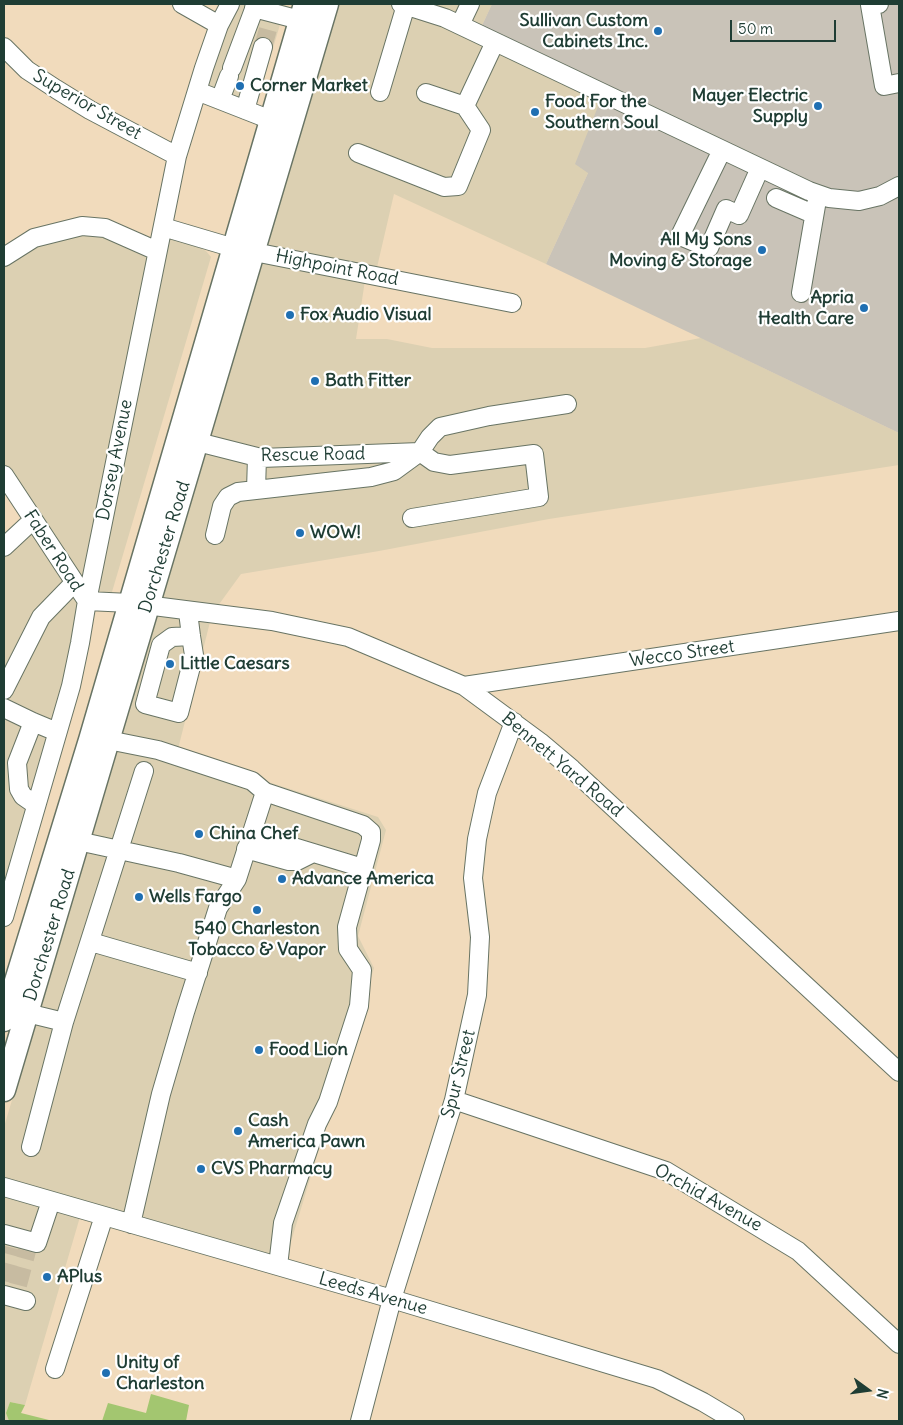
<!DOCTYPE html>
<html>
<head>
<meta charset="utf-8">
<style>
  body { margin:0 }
  #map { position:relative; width:903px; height:1425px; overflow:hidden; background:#f1dbbc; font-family:Delius,sans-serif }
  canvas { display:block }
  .frame { position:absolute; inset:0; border:5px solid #1f3d34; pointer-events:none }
  .north { position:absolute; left:843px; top:1365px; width:50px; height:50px; -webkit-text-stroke:4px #fff; paint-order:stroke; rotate:104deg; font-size:14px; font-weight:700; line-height:20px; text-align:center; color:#1f3d34 }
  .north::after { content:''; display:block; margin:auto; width:18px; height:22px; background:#1f3d34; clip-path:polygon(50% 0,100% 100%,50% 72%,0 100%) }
  .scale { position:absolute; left:730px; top:20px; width:106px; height:22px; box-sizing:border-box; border:2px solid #1f3d34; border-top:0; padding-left:6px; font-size:15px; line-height:18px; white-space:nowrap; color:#1f3d34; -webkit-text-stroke:4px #fff; paint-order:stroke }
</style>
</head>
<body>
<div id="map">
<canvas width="903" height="1425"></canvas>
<div class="frame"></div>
<div class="north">N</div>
<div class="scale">50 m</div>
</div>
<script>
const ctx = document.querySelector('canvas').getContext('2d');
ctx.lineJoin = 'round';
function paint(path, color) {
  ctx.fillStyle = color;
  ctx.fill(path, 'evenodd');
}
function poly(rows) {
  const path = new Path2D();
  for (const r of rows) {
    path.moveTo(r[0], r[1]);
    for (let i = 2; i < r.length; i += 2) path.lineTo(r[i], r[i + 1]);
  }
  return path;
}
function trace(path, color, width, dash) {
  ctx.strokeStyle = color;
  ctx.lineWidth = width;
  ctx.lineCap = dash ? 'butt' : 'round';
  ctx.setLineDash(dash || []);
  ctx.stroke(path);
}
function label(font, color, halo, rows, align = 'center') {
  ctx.font = font + ' Delius,sans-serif';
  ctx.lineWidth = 4.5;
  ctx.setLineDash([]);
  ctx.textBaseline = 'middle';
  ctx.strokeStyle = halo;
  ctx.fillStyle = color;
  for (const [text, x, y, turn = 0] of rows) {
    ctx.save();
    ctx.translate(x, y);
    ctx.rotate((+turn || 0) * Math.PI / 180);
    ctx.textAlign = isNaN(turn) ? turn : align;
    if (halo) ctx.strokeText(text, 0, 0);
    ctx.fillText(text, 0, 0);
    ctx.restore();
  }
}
paint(poly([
  [230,4,286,4,254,113,197,91],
  [336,4,492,4,478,34,603,94,588,173,546,264,394,194,375,276,366,274,356,339,387,339,432,348,645,348,701,338,899,433,899,465,549,519,379,551,241,574,212,614,177,753,378,817,386,830,358,936,374,968,283,1268,82,1210,25,1405,10,1402,6,1413,9,1421,4,1421,4,1127],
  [71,227,156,250,160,236,196,246,206,251,211,257,109,602,87,601,4,917,4,547,33,520,4,475,4,257]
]), '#dcd0b2');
paint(poly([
  [492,4,899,4,899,433,546,264,588,173,575,164,603,94,478,34]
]), '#c9c3b8');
paint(poly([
  [151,1394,189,1405,186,1421,102,1421,108,1403,146,1413],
  [10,1402,25,1405,21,1413,53,1421,9,1421,6,1413]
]), '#a3c670');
trace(poly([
  [263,47,270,22],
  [4,1281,13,1248],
  [18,1285,27,1251]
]), '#c7bba1', 18, [18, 9]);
const minor = poly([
  [182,4,219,25],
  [401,4,445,18,809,191,829,198,859,201,880,196,899,186],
  [879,4,870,5,884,86,899,83],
  [254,8,300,20],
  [460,25,470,4],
  [4,47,27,70,56,89,90,110,177,156],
  [232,68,256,4],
  [197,91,271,120],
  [380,92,406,5],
  [426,93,465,106,495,42],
  [220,100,229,76],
  [245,110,263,47],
  [722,150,680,236,709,248,726,209,739,215,760,168],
  [358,153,444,187,458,186,481,130,465,106],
  [776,198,813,214],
  [163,227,234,248,512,303],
  [4,257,34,238,82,226,105,228,157,251],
  [801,293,818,194],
  [186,439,261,458,420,452],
  [4,475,87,601],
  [256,490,257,457],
  [412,518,539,497,534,454,450,465,434,462,420,452],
  [215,535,222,506,228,497,238,492,371,477,394,471,420,452,430,437,440,427,489,416,567,404],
  [4,547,33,520],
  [87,601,130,603,272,621,348,637,464,686,540,742,572,769,899,1072],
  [188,612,191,636,194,655,179,713,145,704,161,645,172,637,191,636],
  [464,686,899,621],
  [4,690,41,617,74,583],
  [4,708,33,722],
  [108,740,158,750,252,781,265,792,237,879,218,908,185,1012,161,1094,131,1224],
  [265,792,363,825,371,832,371,840,347,927,348,949,362,970,359,1006,328,1102,317,1124,283,1223,278,1266],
  [36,805,23,796,19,789,17,763,33,722,57,732],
  [251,834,363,868],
  [78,841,179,863,237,879],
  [246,849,289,861,297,861,313,853],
  [4,917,71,686,80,643,87,601,177,156,204,68,219,25,230,4],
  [91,942,198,973],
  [27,1013,64,1022,144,771],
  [454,1100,666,1171,798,1251,899,1344],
  [31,1147,64,1022],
  [4,1187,392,1299,657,1379,703,1402,735,1421],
  [4,1234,37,1243,51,1201],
  [4,1295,26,1301],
  [55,1369,104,1216],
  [360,1421,392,1299,454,1100,477,995,480,937,473,878,477,839,487,793,514,722]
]);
const major = poly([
  [4,1020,90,740,305,4],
  [4,1090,327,4]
]);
trace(minor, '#687464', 20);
trace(major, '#687464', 25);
trace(minor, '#fff', 18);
trace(major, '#fff', 22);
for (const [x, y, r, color] of [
  [658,31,5,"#1f6fb2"],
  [240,86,5,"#1f6fb2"],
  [818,106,5,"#1f6fb2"],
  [535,112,5,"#1f6fb2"],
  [762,250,5,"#1f6fb2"],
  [864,308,5,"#1f6fb2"],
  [290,315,5,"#1f6fb2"],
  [315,381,5,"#1f6fb2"],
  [300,533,5,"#1f6fb2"],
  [170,664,5,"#1f6fb2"],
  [199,834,5,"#1f6fb2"],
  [282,879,5,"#1f6fb2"],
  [139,897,5,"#1f6fb2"],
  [257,910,5,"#1f6fb2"],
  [259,1050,5,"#1f6fb2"],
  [238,1131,5,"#1f6fb2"],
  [201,1169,5,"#1f6fb2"],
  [47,1277,5,"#1f6fb2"],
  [106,1373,5,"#1f6fb2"]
]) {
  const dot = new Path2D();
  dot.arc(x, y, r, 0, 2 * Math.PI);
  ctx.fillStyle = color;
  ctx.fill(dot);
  trace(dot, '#fff', 2);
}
label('bold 18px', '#1f3d34', '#fff', [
  ["Sullivan Custom",648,21,"right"],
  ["Cabinets Inc.",648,42,"right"],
  ["Corner Market",250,86],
  ["Mayer Electric",808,96,"right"],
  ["Supply",808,117,"right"],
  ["Food For the",545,102],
  ["Southern Soul",545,123],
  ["All My Sons",752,240,"right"],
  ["Moving & Storage",752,261,"right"],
  ["Apria",854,298,"right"],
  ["Health Care",854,319,"right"],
  ["Fox Audio Visual",300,315],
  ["Bath Fitter",325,381],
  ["WOW!",310,533],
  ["Little Caesars",180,664],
  ["China Chef",209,834],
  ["Advance America",292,879],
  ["Wells Fargo",149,897],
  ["540 Charleston",257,929,"center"],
  ["Tobacco & Vapor",257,950,"center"],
  ["Food Lion",269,1050],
  ["Cash",248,1121],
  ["America Pawn",248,1142],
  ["CVS Pharmacy",211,1169],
  ["APlus",57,1277],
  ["Unity of",116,1363],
  ["Charleston",116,1384]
], 'left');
label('18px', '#1f3d34', '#fff', [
  ["Superior Street",87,105,30],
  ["Highpoint Road",337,268,11],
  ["Rescue Road",313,455,-1],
  ["Dorsey Avenue",115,460,-79],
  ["Dorchester Road",165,547,-73],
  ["Faber Road",53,551,57],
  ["Wecco Street",682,654,-8],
  ["Bennett Yard Road",562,765,40],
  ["Dorchester Road",50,935,-73],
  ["Spur Street",459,1074,-76],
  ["Orchid Avenue",708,1198,29],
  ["Leeds Avenue",373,1294,16]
]);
</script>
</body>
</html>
